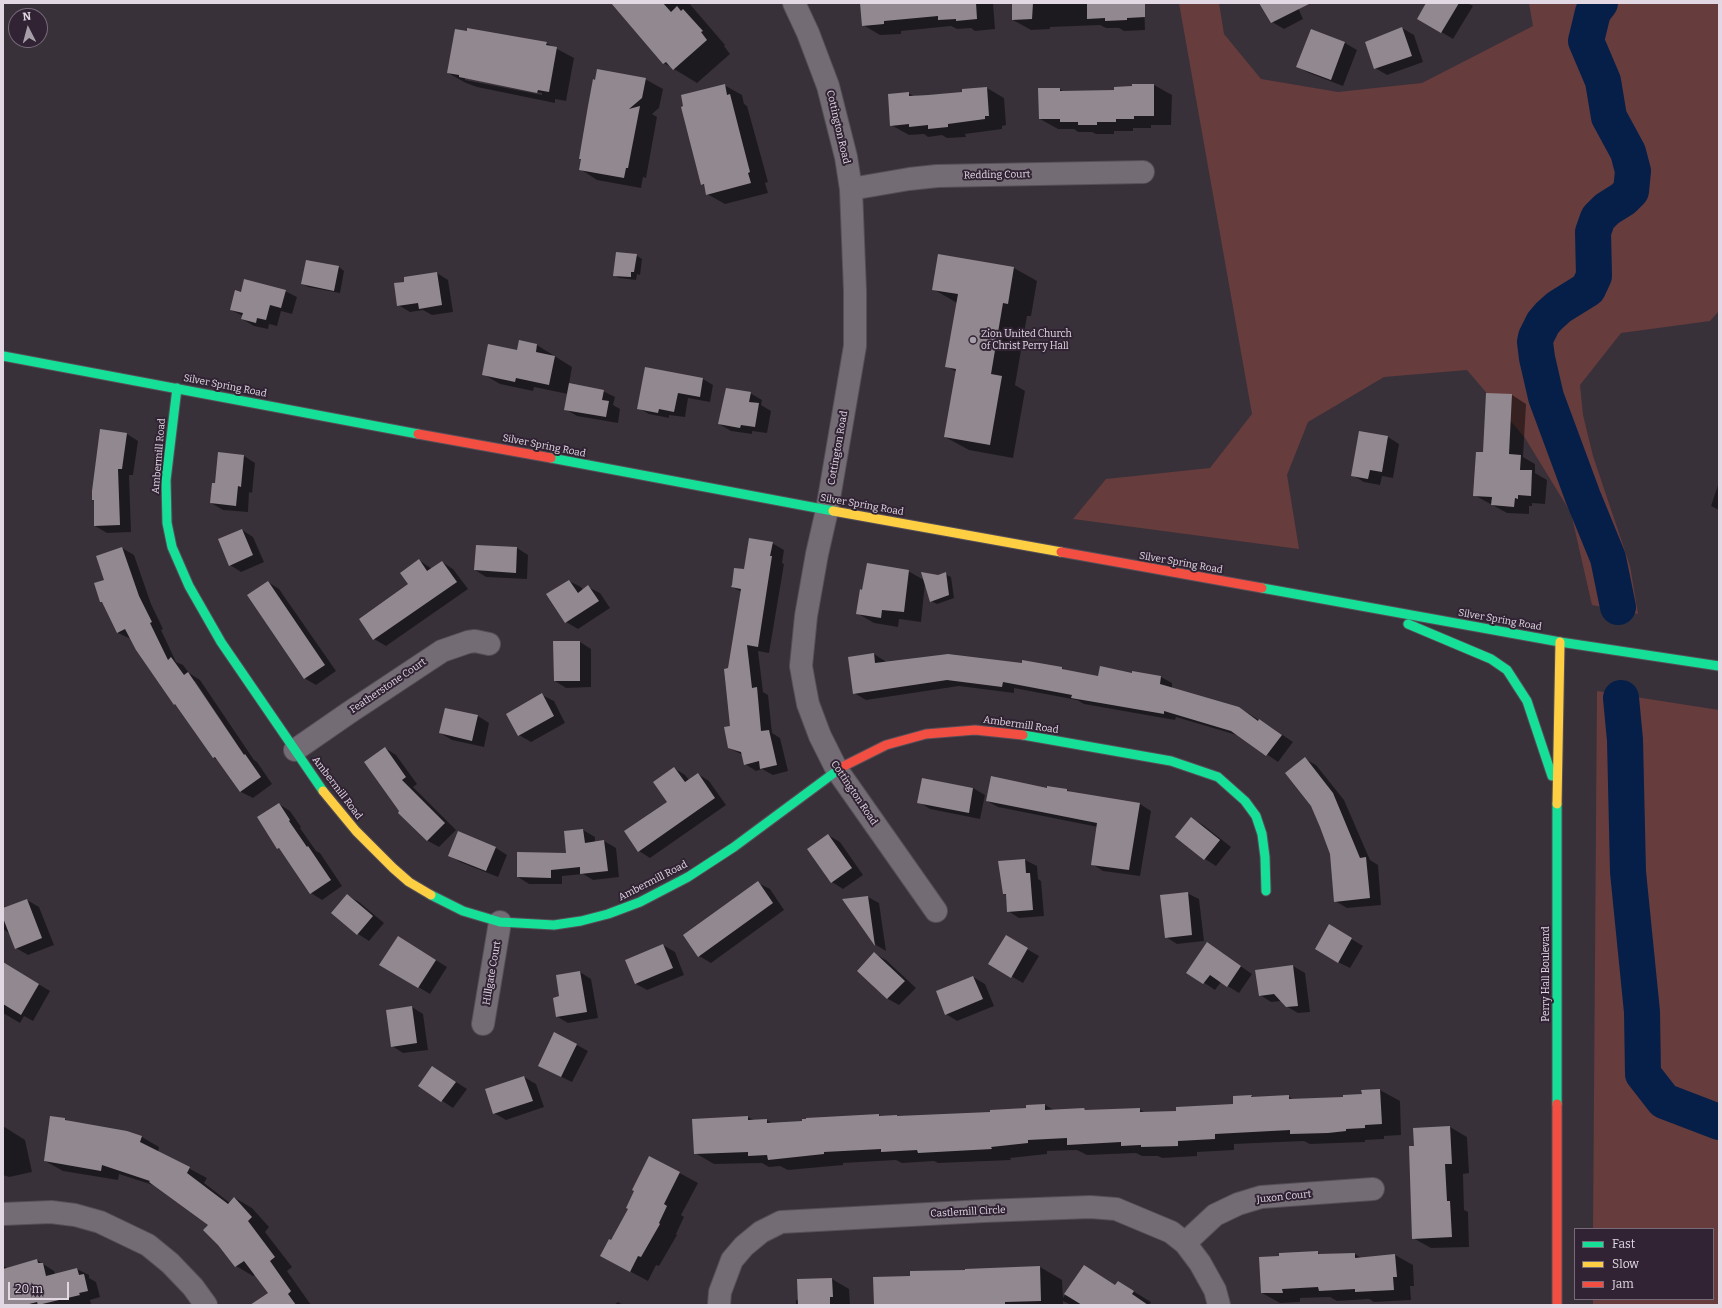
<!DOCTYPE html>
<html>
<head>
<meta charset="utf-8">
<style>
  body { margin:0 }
  #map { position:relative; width:1722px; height:1308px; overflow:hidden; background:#38313a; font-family:Bitter,serif }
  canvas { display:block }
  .frame { position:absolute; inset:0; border:4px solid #e1d8e3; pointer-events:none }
  .legend { position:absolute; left:1574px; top:1228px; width:140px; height:72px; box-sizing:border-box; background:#312334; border:1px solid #776b7a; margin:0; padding:5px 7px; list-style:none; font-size:12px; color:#e1d8e3 }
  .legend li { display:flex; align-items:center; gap:8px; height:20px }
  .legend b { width:20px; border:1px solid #776b7a }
  .north { position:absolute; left:8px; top:8px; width:40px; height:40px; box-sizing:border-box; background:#312334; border:1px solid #776b7a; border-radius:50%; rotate:354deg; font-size:11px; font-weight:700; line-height:16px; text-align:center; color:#e1d8e3 }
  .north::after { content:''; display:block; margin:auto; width:14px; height:18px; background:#a69ea8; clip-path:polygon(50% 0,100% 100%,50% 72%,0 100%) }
  .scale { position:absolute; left:8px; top:1282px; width:61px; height:18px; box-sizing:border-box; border:2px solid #e1d8e3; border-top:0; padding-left:5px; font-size:12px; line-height:14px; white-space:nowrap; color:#e1d8e3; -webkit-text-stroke:3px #312334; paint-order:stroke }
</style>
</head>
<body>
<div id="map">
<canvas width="1722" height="1308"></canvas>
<div class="frame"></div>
<ul class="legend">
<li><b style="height:5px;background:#16e098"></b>Fast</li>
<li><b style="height:5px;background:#ffcf43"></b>Slow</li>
<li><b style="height:5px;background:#f24e42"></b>Jam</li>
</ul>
<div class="north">N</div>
<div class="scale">20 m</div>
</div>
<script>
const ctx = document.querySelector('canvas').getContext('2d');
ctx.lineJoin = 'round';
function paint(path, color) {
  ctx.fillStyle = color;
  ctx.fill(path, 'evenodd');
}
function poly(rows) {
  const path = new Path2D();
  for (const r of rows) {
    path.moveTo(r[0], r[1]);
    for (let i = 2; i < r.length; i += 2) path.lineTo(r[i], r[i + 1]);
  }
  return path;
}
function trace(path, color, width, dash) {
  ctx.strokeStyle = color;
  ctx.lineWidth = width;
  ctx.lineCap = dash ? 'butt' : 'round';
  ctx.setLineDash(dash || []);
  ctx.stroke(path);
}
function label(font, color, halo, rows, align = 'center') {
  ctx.font = font + ' Bitter,serif';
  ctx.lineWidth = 4;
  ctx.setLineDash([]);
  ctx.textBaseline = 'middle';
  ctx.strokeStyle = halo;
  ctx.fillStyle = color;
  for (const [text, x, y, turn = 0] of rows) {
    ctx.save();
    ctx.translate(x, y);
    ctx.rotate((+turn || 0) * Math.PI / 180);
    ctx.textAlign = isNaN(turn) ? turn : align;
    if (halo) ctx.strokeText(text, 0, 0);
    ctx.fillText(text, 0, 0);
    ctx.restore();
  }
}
paint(poly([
  [1179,3,1219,3,1224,34,1261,79,1338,92,1422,83,1533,26,1529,3,1719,3,1719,311,1710,321,1621,333,1580,385,1583,415,1593,456,1630,566,1638,614,1592,605,1571,513,1525,438,1467,370,1384,377,1308,422,1287,475,1299,549,1073,519,1106,479,1210,468,1252,414],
  [1597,691,1719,710,1719,1305,1593,1305,1593,1299,1713,1299,1713,1229,1593,1229]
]), '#673c3d');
paint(poly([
  [612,3,689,3,725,45,724,46,730,54,697,83,664,63],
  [861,3,993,3,995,29,975,31,971,28,957,29,951,26,901,31,901,34,880,35,863,25],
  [1013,3,1144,3,1145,30,1124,31,1119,28,1106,28,1100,25,1050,27,1050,29,1031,30,1013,20],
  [1260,3,1296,3,1303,19,1284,29,1272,22],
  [1428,3,1467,3,1473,6,1453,39,1418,18],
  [1402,28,1414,35,1423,62,1387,75,1375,68],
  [1312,30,1345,43,1357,50,1343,86,1309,73,1298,67],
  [546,43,574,58,566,101,555,99,555,103,477,87,466,83,448,73],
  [465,78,542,93,542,95,465,80],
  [645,79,663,89,659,108,652,114,657,117,646,178,643,177,641,188,597,180,580,169,582,160,580,159],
  [724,85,742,95,744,104,747,106,768,182,765,183,768,193,725,204,707,194,705,186,702,184,685,107],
  [1133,85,1154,85,1172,95,1171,125,1151,125,1151,128,1133,128,1133,131,1114,131,1114,134,1096,134,1092,132,1078,132,1074,129,1058,129,1040,119,1060,89,1064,92,1115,91,1133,87],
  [987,88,1004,98,1006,125,1002,126,1002,129,965,134,966,137,947,138,942,135,928,137,924,134,909,135,891,125,908,93,914,96,963,93],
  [636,255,642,259,640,275,637,274,636,280,619,278,614,275],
  [939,255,1014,268,1037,281,1031,316,1027,316,1015,385,1025,391,1013,458,969,450,945,437,957,372,946,366,957,303,933,289],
  [339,267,344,271,340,293,308,287,302,284],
  [437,273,448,280,453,312,432,315,423,310,410,312,398,305],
  [285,291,297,297,292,314,281,311,277,326,269,324,268,329,254,326,242,319,243,316,231,310,242,293],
  [537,345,572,367,569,384,603,391,615,397,613,405,620,409,618,423,577,416,565,409,568,394,534,387,533,391,500,384,483,374,518,351],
  [703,379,713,385,710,402,688,398,685,417,669,415,669,418,649,414,638,408],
  [750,393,762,400,761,405,771,411,767,433,752,431,752,434,731,431,719,424],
  [1512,395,1526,404,1523,457,1535,464,1535,473,1547,480,1545,504,1532,503,1532,506,1529,506,1529,514,1507,513,1474,495,1484,453],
  [127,434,138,441,133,475,129,475,131,532,107,533,95,526,95,501,93,500],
  [1388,437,1399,444,1393,478,1382,476,1380,485,1364,482,1352,475],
  [244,456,255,463,252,493,249,492,248,512,223,510,211,503,216,484],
  [1719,482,1719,510,1711,506],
  [242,530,253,537,264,562,241,572,230,565],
  [772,543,784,550,782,563,784,564,769,653,758,651,763,692,768,695,772,733,780,738,788,771,773,775,762,769,756,771,745,764,743,755,729,748,731,727,729,669,742,592,732,587,745,571],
  [122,548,134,555,151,604,163,629,161,630,176,662,183,665,189,673,200,680,254,760,257,762,272,784,253,798,241,792,220,761,214,758,179,707,174,704,131,639,118,633,104,603,101,602,105,581],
  [193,681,195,681,247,759,246,760],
  [517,548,528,555,527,579,486,577,475,570],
  [419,560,432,569,442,562,453,569,468,589,386,646,374,639,410,585],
  [908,571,924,580,945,574,951,577,954,598,937,604,931,601,925,583,921,622,899,619,898,627,874,623,857,613,863,591],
  [569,581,581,587,583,590,588,587,600,593,610,608,578,629,566,622],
  [268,582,279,589,336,671,316,685,304,678],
  [580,642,591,649,591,687,566,688,555,681],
  [874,654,885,661,886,663,1062,668,1068,672,1099,677,1132,674,1161,677,1172,683,1172,688,1239,708,1271,727,1293,742,1278,762,1240,736,1176,717,1175,720,1084,704,1077,700,1014,688,1014,693,959,686,866,700,854,693],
  [542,695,554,701,565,723,531,742,519,735],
  [478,716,489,723,484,747,452,740,440,733],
  [385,748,396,755,417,784,413,787,456,830,439,847,428,841,399,813,400,812],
  [1305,759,1316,765,1344,800,1370,860,1378,865,1381,905,1347,908,1335,901,1331,853],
  [674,768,685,775,689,780,698,774,709,781,726,805,650,858,639,851,668,802],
  [923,779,973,788,985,795,980,819,930,809,919,802],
  [1048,789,1067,790,1072,793,1140,804,1151,811,1140,876,1103,871,1092,864,1098,827,998,807,987,801],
  [279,804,290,811,301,827,300,828,316,851,320,853,342,886,322,900,311,893,282,850,278,848],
  [1191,818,1203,825,1231,847,1216,866,1205,859,1176,836],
  [583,830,595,837,595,843,604,841,616,848,619,877,593,880,583,874,562,876,562,884,529,884,518,877,567,854],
  [458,833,496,848,507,855,498,877,460,862,449,855],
  [828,835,840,842,863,875,843,889,832,882],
  [1025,860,1037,866,1038,879,1041,881,1044,916,1019,918,1008,911,1007,895,1004,894,999,862],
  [758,883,770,889,784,910,711,963,699,956],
  [1187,893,1199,899,1204,941,1177,944,1166,937],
  [347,895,359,902,384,923,369,941,358,934],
  [868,897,879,903,886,951,876,945,844,900],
  [27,900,39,907,54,945,28,955,16,948,9,933,3,929,3,909],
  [1330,926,1363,946,1350,968,1338,962],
  [1006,937,1039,956,1023,983,990,964],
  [410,944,447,967,430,994,380,964],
  [1208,944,1252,974,1239,993,1221,982,1215,990,1188,972],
  [663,945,675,952,684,975,647,990,636,984],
  [875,954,886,960,916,988,899,1005,888,999,858,971],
  [7,965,50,991,33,1021,24,1016,20,1023,3,1013,3,971],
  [1293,966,1305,973,1310,1012,1298,1013,1286,1006,1281,1001,1271,1002,1260,995],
  [580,972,591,979,598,1018,568,1023,556,1016,560,997],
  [973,977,985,984,994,1006,957,1021,946,1014],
  [412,1007,423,1014,428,1050,403,1053,392,1046],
  [577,1045,588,1051,572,1082,551,1072],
  [433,1067,467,1089,453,1108,420,1086],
  [524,1077,536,1084,544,1107,506,1120,494,1113,486,1090],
  [1362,1090,1380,1090,1400,1101,1401,1135,1384,1136,1384,1139,1365,1140,1365,1142,1310,1144,1304,1141,1234,1144,1234,1150,1197,1152,1197,1156,1162,1158,1158,1156,1142,1156,1136,1153,1087,1155,1077,1150,1047,1151,1047,1154,1010,1158,1011,1160,938,1163,934,1161,902,1163,896,1160,843,1163,843,1165,788,1170,780,1166,769,1167,762,1163,714,1164,695,1153,693,1120,748,1117,754,1120,767,1120,773,1124,879,1115,882,1117,899,1117,991,1113,1045,1105,1054,1110,1084,1109,1087,1111,1139,1109,1146,1113,1177,1112,1234,1105,1251,1096,1255,1098,1288,1096,1294,1100,1344,1098,1363,1095],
  [65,1119,70,1122,127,1132,142,1137,159,1147,158,1152,207,1178,204,1183,230,1203,235,1198,252,1208,269,1227,265,1232,292,1267,287,1271,311,1305,260,1305,269,1293,255,1275,253,1276,236,1266,209,1225,156,1186,119,1174,118,1180,63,1171,45,1161],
  [3,1126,25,1140,32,1172,9,1177,3,1175],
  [1450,1127,1467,1137,1469,1173,1463,1174,1464,1210,1468,1212,1469,1247,1431,1248,1413,1238,1415,1147],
  [650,1157,698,1183,681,1215,684,1217,676,1234,677,1235,659,1266,656,1265,648,1281,601,1256,612,1242,629,1208],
  [1317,1252,1321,1255,1355,1254,1361,1258,1395,1255,1413,1265,1414,1286,1410,1286,1411,1300,1374,1302,1369,1299,1337,1301,1330,1297,1300,1298,1300,1302,1280,1303,1262,1293,1281,1257],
  [37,1260,54,1271,55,1274,77,1269,89,1275,89,1278,96,1282,100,1297,90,1300,91,1304,87,1305,3,1305,3,1266,7,1268],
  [1084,1266,1116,1286,1118,1282,1151,1302,1149,1305,1071,1305,1063,1301,1063,1305,875,1305,911,1277,1040,1267,1062,1280,1063,1298],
  [832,1279,849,1289,850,1305,796,1305,796,1300,799,1300],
  [618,1302,623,1305,614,1305]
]), '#0007');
trace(poly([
  [1600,3,1593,12,1586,41,1603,81,1609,117,1628,152,1633,171,1631,191,1623,199,1607,209,1598,218,1593,232,1594,276,1588,289,1559,307,1549,316,1543,323,1536,337,1535,342,1537,358,1546,397,1583,497,1608,558,1618,607],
  [1621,698,1625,740,1628,872,1642,1012,1643,1074,1664,1101,1719,1122]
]), '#051f49', 36);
paint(poly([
  [611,3,663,3,671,12,677,6,681,11,683,9,703,31,701,32,707,40,673,70,666,62,663,64],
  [860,3,976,3,977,19,956,21,956,19,938,20,938,16,884,21,884,24,862,26],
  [1012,3,1033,3,1032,19,1012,20],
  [1087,3,1145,3,1145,17,1127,18,1127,20,1105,21,1105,18,1087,19],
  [1259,3,1311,3,1271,23],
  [1426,3,1459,3,1441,33,1417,19],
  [1402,27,1412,56,1374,69,1365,42],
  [467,28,547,42,546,45,557,47,549,92,538,90,537,93,459,77,459,75,447,73,455,29,467,31],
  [1311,29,1345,42,1331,80,1296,67],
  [597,69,646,78,642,98,629,109,640,106,628,168,626,168,624,178,579,170,581,159,579,159,588,106,593,79,595,80],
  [725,84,727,95,730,94,743,145,750,172,748,173,751,183,706,195,704,184,701,185,681,107,683,106,681,95],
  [1132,84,1154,84,1154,116,1134,116,1134,119,1116,119,1116,122,1097,122,1097,125,1078,125,1078,122,1060,122,1060,119,1039,119,1038,88,1060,88,1060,91,1114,90,1114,87,1132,86],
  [987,87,989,116,985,116,985,119,948,124,948,127,928,129,928,125,909,127,909,124,890,126,888,94,909,92,909,96,928,95,962,92,962,89],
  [616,252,637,254,634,272,631,272,631,277,613,276],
  [938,254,1014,267,1008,304,1003,303,991,374,1002,376,990,445,944,437,956,369,945,367,958,294,932,290],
  [306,260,339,266,334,291,301,284],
  [437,272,442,305,419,309,418,303,397,306,394,283,404,282,404,277],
  [244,279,286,290,281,308,270,305,266,320,257,318,256,323,241,319,243,313,230,310,235,290,241,292],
  [519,340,537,344,536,352,555,356,549,385,516,378,515,382,482,375,488,344,517,350],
  [645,367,703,378,700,397,678,393,674,412,659,409,658,413,637,409],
  [569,383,604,390,602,400,609,401,606,417,564,410],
  [726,388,751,392,749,402,759,403,755,427,741,425,740,428,718,424],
  [1486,393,1512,394,1509,454,1521,455,1520,470,1532,470,1531,496,1518,495,1518,499,1515,498,1514,507,1491,505,1492,497,1473,496,1476,452,1483,452],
  [100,429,127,433,122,469,118,469,120,525,94,526,94,500,92,500,92,491],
  [1359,431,1388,436,1382,472,1370,470,1368,479,1351,476],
  [218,452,244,455,241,487,238,486,236,506,210,503,212,483,215,483],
  [242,529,253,555,229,566,218,539],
  [749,538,773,542,770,556,772,556,758,647,747,645,752,688,757,687,761,731,769,730,777,765,760,769,759,761,744,765,741,752,728,748,724,727,730,726,724,669,728,668,741,589,731,587,732,585,734,568,744,569],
  [476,545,517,547,516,573,474,570],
  [122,547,139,596,152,622,150,623,168,660,171,657,184,675,188,672,244,755,245,754,261,777,240,792,215,757,213,758,175,704,174,705,136,650,125,629,117,633,102,602,100,602,94,583,104,580,96,556],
  [419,559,427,571,442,561,457,582,373,640,359,619,408,584,400,573],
  [867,563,909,570,904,612,882,610,881,618,856,614,860,589,862,590],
  [921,572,938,575,946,572,949,595,930,602],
  [569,580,578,593,588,585,599,601,565,623,546,594],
  [268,581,325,665,304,679,247,595],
  [553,641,580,641,580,681,554,681],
  [874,653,875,663,948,654,1022,663,1022,660,1062,667,1062,669,1098,676,1100,666,1132,673,1132,671,1161,676,1160,684,1239,707,1258,721,1259,719,1282,735,1266,756,1231,731,1164,711,1164,714,1112,705,1071,698,1072,695,1003,682,1002,687,947,680,853,694,848,657],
  [542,693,554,716,518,736,506,714],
  [445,708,478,715,472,741,439,733],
  [385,747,406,777,402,780,445,823,427,841,398,813,399,811,364,762],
  [1305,757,1333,793,1360,858,1366,857,1370,898,1334,902,1330,854,1320,827,1311,806,1285,773],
  [674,767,685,782,698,773,715,798,638,852,624,831,667,802,653,782],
  [991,776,1047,788,1047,786,1067,789,1067,791,1140,803,1129,870,1091,865,1097,823,986,801],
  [922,778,973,788,969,813,917,803],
  [279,803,290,820,289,821,307,847,308,846,331,880,310,894,279,848,277,849,257,817],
  [1191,817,1220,840,1204,860,1175,837],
  [583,829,585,843,604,840,608,871,580,874,580,867,551,870,551,878,517,877,517,852,566,853,564,831],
  [458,831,496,847,486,871,448,856],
  [828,834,852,868,831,883,807,849],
  [1025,859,1026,873,1030,873,1033,910,1007,912,1006,894,1003,894,998,861],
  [758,881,773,903,698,957,683,935],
  [1188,892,1192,935,1165,938,1160,895],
  [347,894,373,916,357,935,331,913],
  [868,896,875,946,842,899],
  [27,899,42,938,15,949,3,918,3,908],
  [1329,924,1352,938,1338,963,1315,949],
  [1006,935,1028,948,1011,978,988,964],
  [398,936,436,960,418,988,379,965],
  [1207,942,1241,966,1227,987,1210,975,1203,984,1186,973],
  [663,944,673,968,635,984,625,960],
  [874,952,905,981,887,999,857,971],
  [3,962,39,984,21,1015,3,1004],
  [1293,965,1298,1006,1286,1007,1274,994,1259,996,1255,970],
  [580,971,587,1012,556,1017,553,998,559,996,556,975],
  [973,976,983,999,945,1015,936,991],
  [412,1006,417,1043,391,1047,386,1010],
  [554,1032,577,1044,561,1077,538,1066],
  [432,1066,456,1082,441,1102,418,1086],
  [524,1076,533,1101,493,1114,485,1089],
  [1380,1089,1382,1124,1365,1125,1365,1128,1346,1129,1346,1131,1328,1133,1290,1134,1290,1130,1215,1134,1215,1139,1178,1141,1178,1146,1141,1147,1141,1145,1121,1146,1121,1142,1067,1145,1067,1138,1028,1140,1028,1143,991,1147,992,1149,918,1153,917,1150,881,1152,881,1149,824,1152,824,1154,768,1160,767,1155,748,1156,748,1152,694,1154,692,1119,748,1116,748,1120,767,1119,767,1123,802,1121,802,1119,806,1119,806,1118,879,1114,879,1116,897,1115,897,1116,990,1112,990,1110,1026,1108,1026,1105,1045,1104,1045,1110,1084,1108,1085,1110,1140,1108,1140,1112,1176,1111,1176,1107,1233,1104,1233,1096,1252,1095,1251,1097,1289,1095,1289,1099,1343,1097,1343,1095,1362,1094,1361,1090],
  [50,1116,65,1118,65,1120,127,1131,142,1136,140,1142,190,1167,187,1173,228,1204,234,1197,252,1217,248,1221,275,1257,270,1261,291,1291,288,1294,296,1305,250,1305,268,1293,244,1261,235,1267,218,1245,203,1230,208,1225,149,1182,150,1181,102,1165,101,1171,44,1161],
  [1450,1126,1452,1164,1445,1164,1447,1201,1450,1201,1452,1237,1412,1239,1409,1146,1414,1146,1413,1128],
  [649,1156,680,1172,664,1204,667,1206,659,1223,660,1224,641,1257,638,1256,630,1272,600,1256,609,1239,611,1240,628,1209,626,1208,634,1191,632,1190],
  [1318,1251,1318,1254,1355,1253,1355,1258,1395,1254,1397,1277,1393,1277,1394,1290,1355,1292,1355,1289,1319,1291,1318,1287,1282,1289,1283,1293,1261,1293,1259,1257,1279,1256,1279,1253],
  [37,1259,38,1263,43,1263,46,1276,77,1268,79,1275,84,1274,88,1291,79,1293,80,1295,38,1305,37,1302,25,1305,3,1305,3,1269],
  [1084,1265,1115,1285,1118,1281,1134,1291,1132,1294,1148,1305,1082,1305,1064,1294],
  [1040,1266,1041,1301,1005,1302,1005,1305,874,1305,873,1277,910,1276,910,1271,965,1270,965,1269],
  [832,1278,833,1297,830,1297,830,1305,798,1305,797,1279]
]), '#928990');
const street = poly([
  [794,3,808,33,828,86,846,157,851,189,855,291,855,346,827,510,817,554,806,616,801,666,804,683,808,704,820,736,837,770,936,911],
  [851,189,909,179,937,176,1143,172],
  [295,750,350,712,442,651,468,642,475,641,489,644],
  [483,1024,500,922],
  [3,1214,51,1212,75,1215,100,1222,148,1245,170,1263,193,1287,206,1305],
  [1185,1243,1215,1215,1238,1204,1261,1197,1373,1189],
  [719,1305,720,1292,732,1260,744,1246,761,1232,781,1222,984,1211,1090,1207,1116,1209,1171,1232,1185,1243,1200,1263,1215,1290,1219,1305]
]);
const fast = poly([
  [3,356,418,434],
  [177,388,166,480,167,523,172,547,189,586,221,642,323,791],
  [551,458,833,511],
  [1262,588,1560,642,1719,666],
  [1408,624,1491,659,1507,670,1527,701,1552,776],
  [1023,735,1171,761,1218,777,1245,801,1256,816,1262,834,1265,857,1266,891],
  [1557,804,1557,1104],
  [431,895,463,911,500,922,554,925,581,921,608,914,640,902,688,877,734,847,842,767]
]);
const slow = poly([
  [833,511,1061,552],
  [323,791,356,831,393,868,409,882,431,895],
  [1557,804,1560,642]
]);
const jam = poly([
  [418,434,551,458],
  [1061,552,1262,588],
  [842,767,886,745,926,734,975,730,1023,735],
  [1557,1104,1557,1305]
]);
trace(street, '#564f58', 24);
trace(fast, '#564f58', 11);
trace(slow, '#564f58', 11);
trace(jam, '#564f58', 11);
trace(street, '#736c75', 22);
trace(fast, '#16e098', 9);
trace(slow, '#ffcf43', 9);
trace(jam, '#f24e42', 9);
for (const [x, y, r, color] of [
  [973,340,4,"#a69ea8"]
]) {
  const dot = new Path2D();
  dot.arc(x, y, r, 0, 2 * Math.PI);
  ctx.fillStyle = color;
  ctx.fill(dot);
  trace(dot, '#312334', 1.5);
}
label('10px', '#e1d8e3', '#312334', [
  ["Cottington Road",838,127,77],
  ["Redding Court",997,175,-1],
  ["Silver Spring Road",225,386,11],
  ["Silver Spring Road",544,446,11],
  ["Cottington Road",838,448,-80],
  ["Ambermill Road",159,456,-85],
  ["Silver Spring Road",862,505,10],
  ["Silver Spring Road",1181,563,10],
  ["Silver Spring Road",1500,620,10],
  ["Featherstone Court",388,686,-34],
  ["Ambermill Road",1021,725,8],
  ["Ambermill Road",337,788,53],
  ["Cottington Road",854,793,56],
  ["Ambermill Road",653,881,-27],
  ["Hillgate Court",492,973,-80],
  ["Perry Hall Boulevard",1546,974,-90],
  ["Juxon Court",1284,1197,-6],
  ["Castlemill Circle",968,1212,-3]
]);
label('10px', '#e1d8e3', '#312334', [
  ["Zion United Church",981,334],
  ["of Christ Perry Hall",981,346]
], 'left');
</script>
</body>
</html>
